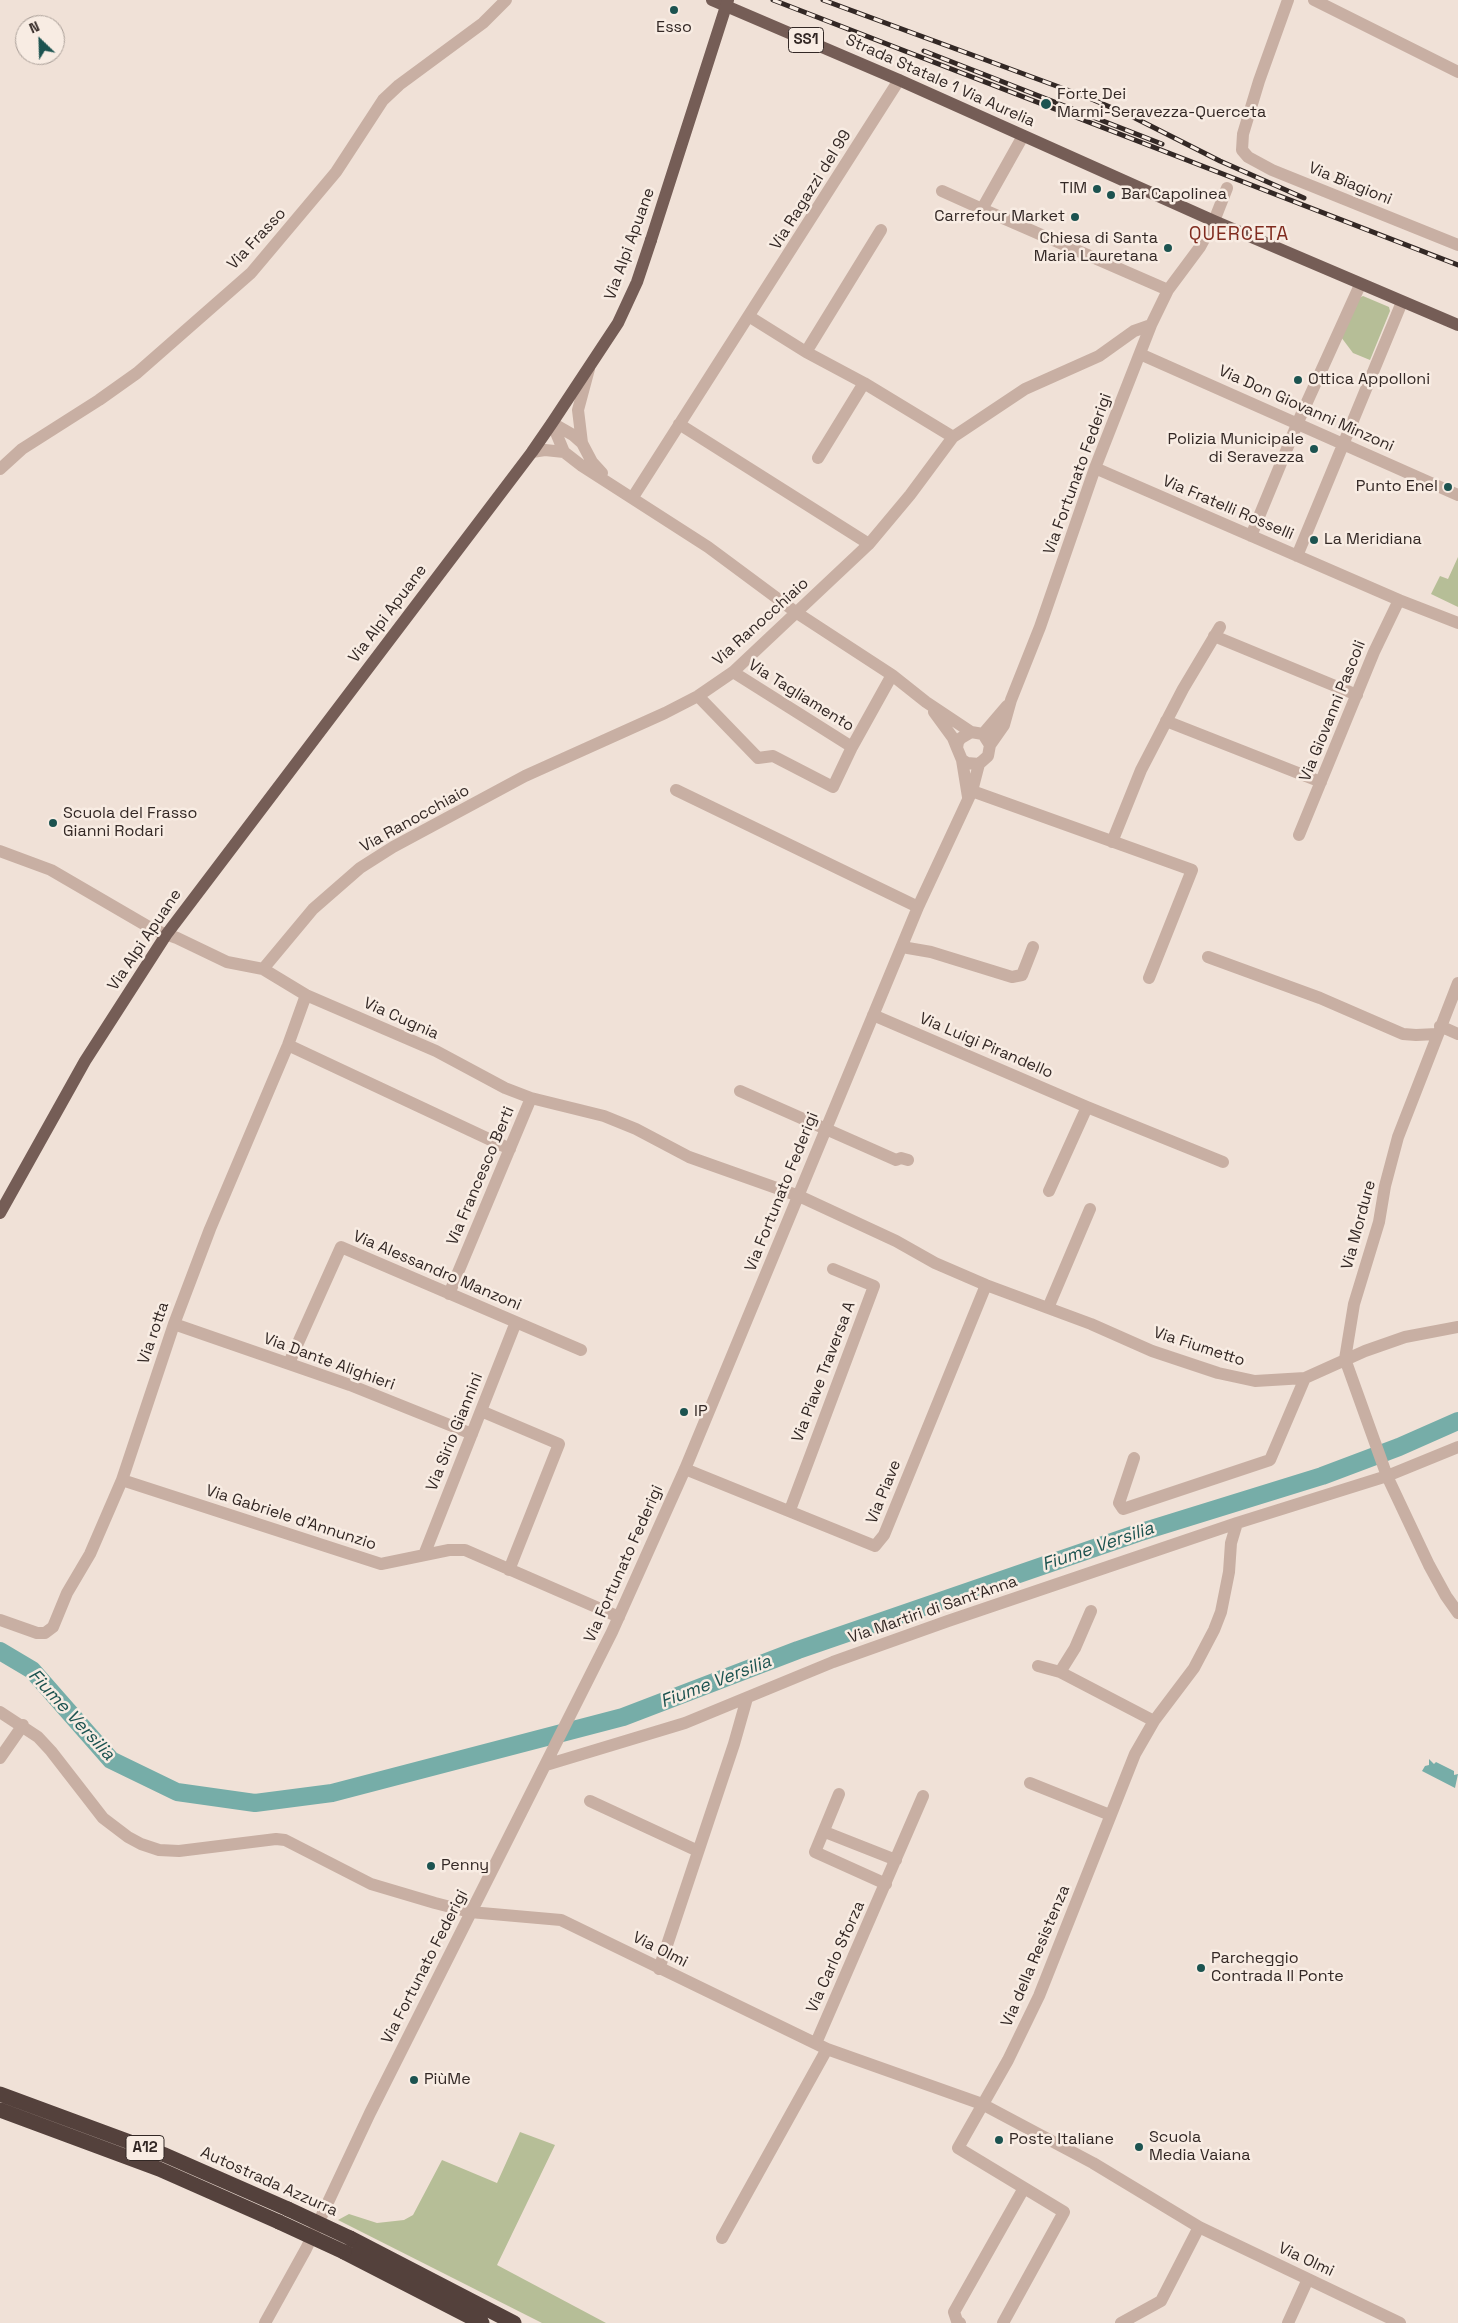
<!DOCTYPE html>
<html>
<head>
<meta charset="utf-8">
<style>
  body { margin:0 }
  #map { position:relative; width:1458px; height:2323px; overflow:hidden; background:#f0e1d7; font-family:"Space Grotesk",sans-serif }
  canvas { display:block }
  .north { position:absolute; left:15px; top:15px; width:50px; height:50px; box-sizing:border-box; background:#f8ece3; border:1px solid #a99e97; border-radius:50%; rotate:336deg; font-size:14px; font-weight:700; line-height:20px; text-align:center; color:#332825 }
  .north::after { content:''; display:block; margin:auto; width:18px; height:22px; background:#1c5350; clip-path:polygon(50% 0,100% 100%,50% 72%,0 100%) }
</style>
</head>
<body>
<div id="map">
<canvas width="1458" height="2323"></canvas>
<div class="north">N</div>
</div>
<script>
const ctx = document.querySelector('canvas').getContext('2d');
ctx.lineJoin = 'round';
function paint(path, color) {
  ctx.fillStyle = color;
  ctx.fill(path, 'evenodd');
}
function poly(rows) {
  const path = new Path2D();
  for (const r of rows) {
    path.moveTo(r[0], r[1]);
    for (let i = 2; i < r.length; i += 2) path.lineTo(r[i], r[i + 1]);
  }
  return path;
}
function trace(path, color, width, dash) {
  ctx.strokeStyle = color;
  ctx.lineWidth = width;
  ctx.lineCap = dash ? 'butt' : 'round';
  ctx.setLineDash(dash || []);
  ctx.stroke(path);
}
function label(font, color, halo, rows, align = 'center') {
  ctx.font = font + ' "Space Grotesk",sans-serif';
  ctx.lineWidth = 5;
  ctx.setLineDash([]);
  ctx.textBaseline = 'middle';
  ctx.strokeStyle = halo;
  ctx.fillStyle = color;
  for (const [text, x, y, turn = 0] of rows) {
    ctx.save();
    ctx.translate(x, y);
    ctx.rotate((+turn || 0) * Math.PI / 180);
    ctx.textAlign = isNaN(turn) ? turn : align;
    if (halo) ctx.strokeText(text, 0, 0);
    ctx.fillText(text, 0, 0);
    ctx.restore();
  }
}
paint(poly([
  [1363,296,1389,307,1390,311,1370,360,1353,353,1341,337,1359,298],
  [1458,557,1458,607,1431,594,1440,576,1448,579],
  [520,2132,555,2145,497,2265,606,2323,542,2323,338,2220,349,2214,377,2223,404,2220,413,2215,442,2160,497,2183]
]), '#b6be97');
paint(poly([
  [1429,1759,1434,1764,1436,1762,1454,1771,1454,1775,1458,1774,1455,1788,1422,1771,1425,1766,1429,1765]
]), '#76ada8');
trace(poly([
  [0,1651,32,1670,111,1760,177,1792,255,1803,332,1793,623,1717,798,1650,1138,1533,1322,1476,1399,1447,1458,1421]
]), '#76ada8', 18);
trace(poly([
  [1288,0,1259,81,1243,134,1242,150,1248,157,1272,170,1458,245],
  [1314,0,1458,72],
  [1023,136,982,209,1168,290],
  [942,191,982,209],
  [750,317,806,352,864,383,953,437],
  [806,352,881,230],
  [1140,354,1458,495],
  [589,369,578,410,582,443,592,462,602,473],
  [552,423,564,452,582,466,708,547,797,613,892,675,926,702,971,732],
  [552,423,573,435,582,443],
  [679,424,869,544],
  [532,452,545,450,564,452],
  [818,458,864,383],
  [1095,468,1399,600,1458,623],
  [0,469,22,449,99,400,137,373,251,273,336,172,383,100,399,85,483,23,506,0],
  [633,497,899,80],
  [1251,536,1298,422,1360,285],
  [1297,556,1402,302],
  [1214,636,1357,695],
  [733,672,852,747],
  [698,696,758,758,773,756,833,787,852,747,892,675],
  [934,712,953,738,957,748],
  [1166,721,1321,782],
  [983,734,1007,706],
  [990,745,1004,725,1011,700,1040,627,1095,468,1151,325,1168,290,1200,247,1214,221,1227,188],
  [962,760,967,763,979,764,988,756,990,745,983,734,971,732,961,738,958,742,957,748,962,760,968,797],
  [676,790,918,907],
  [972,791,1192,870,1149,978],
  [1299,835,1374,652,1399,600],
  [1112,842,1141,770,1183,689,1220,627],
  [0,851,51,870,154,930,177,938,227,962,263,969,306,995,436,1051,505,1088,531,1098,604,1116,636,1129,689,1157,799,1196,896,1241,935,1263,986,1285,1091,1324,1152,1351,1218,1373,1255,1381,1305,1378,1365,1351,1405,1337,1458,1327],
  [902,947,931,952,1012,977,1022,975,1033,947],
  [1208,957,1320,998,1403,1034,1416,1035,1437,1034],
  [263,969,313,909,360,868,393,847,525,776,665,713,698,696,733,672,869,544,910,495,953,437,1025,389,1099,356,1134,331,1151,325],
  [1458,983,1398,1137,1385,1186,1379,1222,1354,1304,1345,1359,1387,1476,1429,1565,1446,1596,1458,1613],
  [873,1015,1087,1107,1223,1162],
  [1440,1026,1458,1034],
  [288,1045,510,1149],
  [740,1091,896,1160,901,1158,908,1160],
  [1049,1191,1087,1107],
  [449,1294,531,1098],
  [1048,1308,1090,1209],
  [174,1324,350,1385,472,1434],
  [289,1363,341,1247,581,1350],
  [481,1411,559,1444,509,1570],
  [1134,1458,1119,1503,1123,1509,1270,1460,1305,1378],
  [685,1469,875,1546,884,1535,986,1285],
  [122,1480,381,1564,449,1550,465,1550,619,1617],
  [790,1510,874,1286,833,1269],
  [424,1555,516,1322],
  [0,1620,37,1633,45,1633,53,1627,67,1593,90,1554,122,1480,174,1324,210,1229,288,1045,306,995],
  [1038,1666,1060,1672,1154,1721],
  [1060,1672,1075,1648,1091,1611],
  [0,1712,38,1737,51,1751,103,1818,128,1837,141,1844,159,1850,179,1851,276,1839,285,1840,371,1884,435,1903,470,1912,561,1920,827,2049,982,2104,1093,2163,1199,2227,1400,2323],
  [0,1758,23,1725],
  [546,1765,685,1723,833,1662,948,1621,1237,1523,1387,1476,1458,1447],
  [1030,1783,1110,1815],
  [839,1794,815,1852,886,1884],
  [590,1801,698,1851],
  [825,1832,896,1860],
  [659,1969,734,1744,747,1698],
  [816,2043,923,1796],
  [722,2238,827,2049],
  [265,2323,306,2249,370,2113,612,1632,685,1469,918,907,972,791,979,764],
  [960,2323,957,2321,954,2312,1024,2188],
  [1003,2323,1064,2212,958,2148,1008,2060,1039,1996,1135,1754,1154,1721,1194,1668,1214,1630,1221,1612,1229,1572,1231,1543,1237,1523],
  [1121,2323,1161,2301,1199,2227],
  [1288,2323,1308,2279]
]), '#c8afa3', 12);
trace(poly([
  [712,0,899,80,1214,221,1458,325],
  [0,1213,85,1061,166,935,532,452,552,423,618,323,637,282,651,240]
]), '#755d56', 12);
trace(poly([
  [0,2094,165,2155,288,2209],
  [0,2110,159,2169,279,2222],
  [350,2238,514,2323],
  [344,2252,482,2323]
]), '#54413c', 15);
const rail = poly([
  [773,0,1458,265],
  [823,0,1089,98,1131,116,1220,161,1304,198],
  [924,51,1162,144]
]);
trace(rail, '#332825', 5);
trace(rail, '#f8ece3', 3, [9]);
trace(poly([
  [651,240,728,0]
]), '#755d56', 12);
trace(poly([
  [288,2209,350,2238],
  [279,2222,344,2252]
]), '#54413c', 15);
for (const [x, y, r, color] of [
  [674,10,5,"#1c5350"],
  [1046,104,6,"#1c5350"],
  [1097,189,5,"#1c5350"],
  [1111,195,5,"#1c5350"],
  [1075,217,5,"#1c5350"],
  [1168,248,5,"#1c5350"],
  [1298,380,5,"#1c5350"],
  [1314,449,5,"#1c5350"],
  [1448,487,5,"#1c5350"],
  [1314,540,5,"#1c5350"],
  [53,823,5,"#1c5350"],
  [684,1412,5,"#1c5350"],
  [431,1866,5,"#1c5350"],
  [1201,1968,5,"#1c5350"],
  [414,2080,5,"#1c5350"],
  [999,2140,5,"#1c5350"],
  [1139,2147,5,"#1c5350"]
]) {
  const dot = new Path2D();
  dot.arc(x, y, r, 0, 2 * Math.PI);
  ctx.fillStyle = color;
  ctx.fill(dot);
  trace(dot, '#f8ece3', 2);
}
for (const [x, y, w] of [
  [806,40,35],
  [145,2148,38]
]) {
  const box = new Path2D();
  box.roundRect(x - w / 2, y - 12.5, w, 25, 4);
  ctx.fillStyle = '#f8ece3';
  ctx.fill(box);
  trace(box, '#332825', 1);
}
label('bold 15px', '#332825', null, [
  ["SS1",806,40],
  ["A12",145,2148]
]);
label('16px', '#332825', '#f8ece3', [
  ["Esso",674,28,"center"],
  ["Forte Dei",1057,95],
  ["Marmi-Seravezza-Querceta",1057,113],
  ["TIM",1087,189,"right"],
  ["Bar Capolinea",1121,195],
  ["Carrefour Market",1065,217,"right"],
  ["Chiesa di Santa",1158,239,"right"],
  ["Maria Lauretana",1158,257,"right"],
  ["Ottica Appolloni",1308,380],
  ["Polizia Municipale",1304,440,"right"],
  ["di Seravezza",1304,458,"right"],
  ["Punto Enel",1438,487,"right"],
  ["La Meridiana",1324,540],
  ["Scuola del Frasso",63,814],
  ["Gianni Rodari",63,832],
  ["IP",694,1412],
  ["Penny",441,1866],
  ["Parcheggio",1211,1959],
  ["Contrada Il Ponte",1211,1977],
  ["PiùMe",424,2080],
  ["Scuola",1149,2138],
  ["Media Vaiana",1149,2156],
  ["Poste Italiane",1009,2140]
], 'left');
label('16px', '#332825', '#f8ece3', [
  ["Strada Statale 1 Via Aurelia",940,81,24],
  ["Via Biagioni",1350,184,22],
  ["Via Ragazzi del 99",811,190,-58],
  ["Via Frasso",257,239,-47],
  ["Via Alpi Apuane",630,244,-70],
  ["Via Don Giovanni Minzoni",1306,409,24],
  ["Via Fortunato Federigi",1078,474,-70],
  ["Via Fratelli Rosselli",1228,508,23],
  ["Via Alpi Apuane",388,614,-53],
  ["Via Ranocchiaio",761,622,-42],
  ["Via Tagliamento",801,696,32],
  ["Via Giovanni Pascoli",1333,711,-68],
  ["Via Ranocchiaio",415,819,-29],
  ["Via Alpi Apuane",145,940,-56],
  ["Via Cugnia",401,1019,24],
  ["Via Luigi Pirandello",986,1046,23],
  ["Via Francesco Berti",481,1176,-67],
  ["Via Fortunato Federigi",782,1192,-68],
  ["Via Mordure",1359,1225,-75],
  ["Via Alessandro Manzoni",437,1271,23],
  ["Via rotta",154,1333,-71],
  ["Via Fiumetto",1199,1347,18],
  ["Via Dante Alighieri",329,1362,20],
  ["Via Piave Traversa A",824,1372,-69],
  ["Via Sirio Giannini",455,1432,-68],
  ["Via Piave",884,1492,-68],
  ["Via Gabriele d'Annunzio",291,1518,18],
  ["Via Fortunato Federigi",624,1564,-66],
  ["Via Martiri di Sant'Anna",933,1610,-19],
  ["Via Olmi",660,1950,27],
  ["Via della Resistenza",1036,1956,-67],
  ["Via Carlo Sforza",836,1957,-66],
  ["Via Fortunato Federigi",425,1967,-63],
  ["Autostrada Azzurra",269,2182,24],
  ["Via Olmi",1306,2260,25]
]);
label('italic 18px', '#1c5350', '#f8ece3', [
  ["Fiume Versilia",1098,1547,-19],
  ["Fiume Versilia",716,1682,-21],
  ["Fiume Versilia",71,1715,47]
]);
ctx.letterSpacing = '1px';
label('19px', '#802b1f', '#f8ece3', [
  ["QUERCETA",1239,235]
]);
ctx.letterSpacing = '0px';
</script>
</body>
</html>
